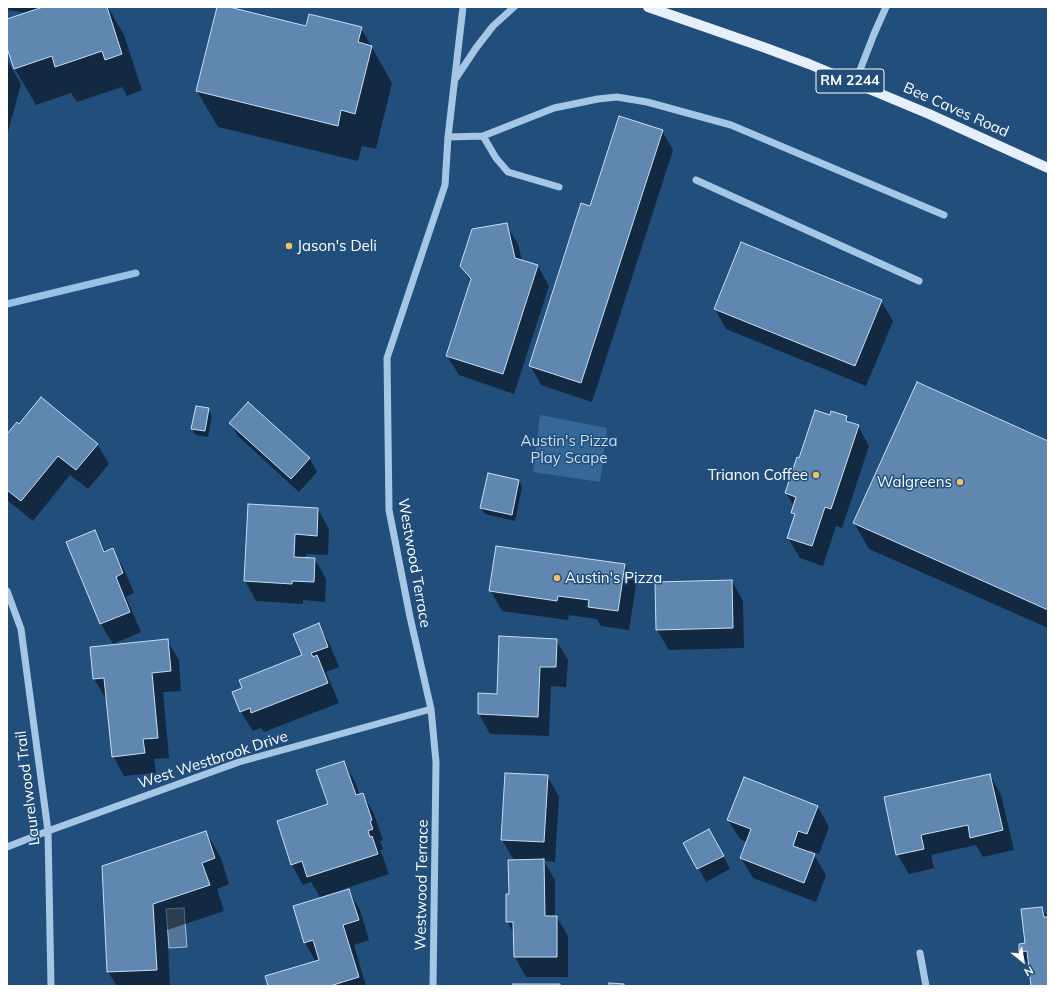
<!DOCTYPE html>
<html>
<head>
<meta charset="utf-8">
<style>
  body { margin:0 }
  #map { position:relative; width:1055px; height:993px; overflow:hidden; background:#224e7b; font-family:Mulish,sans-serif }
  canvas { display:block }
  .frame { position:absolute; inset:0; border:8px solid #fff; pointer-events:none }
  .north { position:absolute; left:1003px; top:941px; width:40px; height:40px; -webkit-text-stroke:3px #224e7b; paint-order:stroke; rotate:150deg; font-size:11px; font-weight:700; line-height:16px; text-align:center; color:#fff }
  .north::after { content:''; display:block; margin:auto; width:14px; height:18px; background:#fff; clip-path:polygon(50% 0,100% 100%,50% 72%,0 100%) }
</style>
</head>
<body>
<div id="map">
<canvas width="1055" height="993"></canvas>
<div class="frame"></div>
<div class="north">N</div>
</div>
<script>
const ctx = document.querySelector('canvas').getContext('2d');
ctx.lineJoin = 'round';
function paint(path, color) {
  ctx.fillStyle = color;
  ctx.fill(path, 'evenodd');
}
function poly(rows) {
  const path = new Path2D();
  for (const r of rows) {
    path.moveTo(r[0], r[1]);
    for (let i = 2; i < r.length; i += 2) path.lineTo(r[i], r[i + 1]);
  }
  return path;
}
function trace(path, color, width, dash) {
  ctx.strokeStyle = color;
  ctx.lineWidth = width;
  ctx.lineCap = dash ? 'butt' : 'round';
  ctx.setLineDash(dash || []);
  ctx.stroke(path);
}
function label(font, color, halo, rows, align = 'center') {
  ctx.font = font + ' Mulish,sans-serif';
  ctx.lineWidth = 3;
  ctx.setLineDash([]);
  ctx.textBaseline = 'middle';
  ctx.strokeStyle = halo;
  ctx.fillStyle = color;
  for (const [text, x, y, turn = 0] of rows) {
    ctx.save();
    ctx.translate(x, y);
    ctx.rotate((+turn || 0) * Math.PI / 180);
    ctx.textAlign = isNaN(turn) ? turn : align;
    if (halo) ctx.strokeText(text, 0, 0);
    ctx.fillText(text, 0, 0);
    ctx.restore();
  }
}
paint(poly([
  [540,415,607,428,600,482,533,472]
]), '#356899');
const water = poly([
  [184,908,187,947,169,948,166,909,184,908]
]);
paint(water, '#557597');
trace(water, '#99c1e6', 1);
paint(poly([
  [7,7,108,7,124,35,142,90,127,96,122,87,77,102,71,93,36,105,15,69,7,45,7,20,28,13,7,10],
  [218,7,224,7,307,28,361,28,392,83,376,149,362,146,358,161,218,127,197,91],
  [7,60,21,84,8,132,7,132],
  [662,131,673,150,592,402,541,385,530,365],
  [506,225,518,244,522,261,538,266,549,286,514,394,459,375,447,356,471,283,461,266],
  [881,301,893,321,866,386,726,329,715,309],
  [248,403,310,459,317,472,299,492,238,436,230,423],
  [208,409,212,416,208,437,196,435,192,429],
  [831,416,847,417,850,423,858,426,869,446,842,528,836,526,823,566,800,558,788,538,795,518,792,512,794,506,786,493,800,459],
  [19,426,97,444,109,464,88,489,70,475,33,521,7,500,7,435],
  [1048,442,1048,628,869,549,854,523],
  [519,480,522,487,515,521,485,514,481,508],
  [249,505,318,509,329,529,328,555,306,554,306,558,315,559,326,579,325,602,303,600,303,604,256,601,245,581],
  [95,531,106,552,112,549,124,569,134,593,126,597,141,632,113,644,101,624,67,542],
  [624,565,636,585,629,630,601,626,597,619,569,615,568,620,502,611,491,591],
  [732,581,743,601,744,648,669,650,657,630,656,583],
  [319,625,330,645,339,667,326,672,339,703,264,732,261,728,253,731,241,712,234,693,303,656],
  [167,640,179,660,181,691,163,692,169,758,154,759,156,773,124,776,113,756,107,699,106,699,94,679],
  [556,640,568,660,566,687,551,686,549,736,490,734,479,714,479,694,498,695],
  [344,762,355,782,360,795,363,794,374,814,383,840,380,841,383,849,380,851,383,857,389,874,320,897,311,882,303,885,292,865,278,822,329,805],
  [990,775,1001,795,1014,850,983,857,976,845,931,855,934,868,909,874,897,854],
  [547,776,559,796,555,862,544,861,555,880,555,916,556,916,568,936,568,977,526,977,515,957,514,934,507,921,514,860,502,840],
  [818,807,829,827,819,854,810,850,808,853,814,855,826,875,816,902,753,878,741,858,747,842,740,839,728,820],
  [206,832,221,858,229,884,217,889,224,911,167,930,170,986,117,986,108,972,103,867],
  [685,843,717,844,730,869,706,882],
  [349,891,360,910,369,940,354,945,366,986,269,986,316,962,305,943],
  [1042,908,1048,918,1048,986,1032,986,1030,968,1020,951,1027,944]
]), '#0007');
trace(poly([
  [7,304,136,273]
]), '#99c1e6', 7);
const building = poly([
  [43,7,107,7,122,54,105,60,102,51,55,67,52,56,14,69,7,48,7,19,43,7],
  [217,7,229,7,306,26,309,14,362,27,358,42,372,46,355,114,341,110,338,126,196,91,217,7],
  [619,116,663,130,581,383,529,366,581,203,590,206,619,116],
  [507,223,515,258,538,265,503,374,446,356,471,279,460,266,472,229,507,223],
  [741,242,882,300,855,366,714,309,741,242],
  [917,382,1048,441,1048,610,853,523,917,382],
  [41,397,98,444,76,470,58,456,21,501,7,490,7,434,17,422,19,424,41,397],
  [248,402,310,458,291,479,229,423,248,402],
  [196,406,209,408,205,431,191,429,196,406],
  [815,410,830,415,831,411,847,416,846,421,859,425,831,509,825,507,812,546,787,538,795,514,791,513,796,497,785,493,797,457,799,458,815,410],
  [488,473,519,480,512,515,480,508,488,473],
  [248,504,318,508,317,536,295,534,294,557,315,558,314,582,292,581,292,584,244,581,248,504],
  [95,530,104,552,113,548,123,573,116,577,130,612,100,624,66,542,95,530],
  [496,546,625,564,618,611,588,607,589,600,558,596,557,601,489,591,496,546],
  [732,580,733,628,656,630,655,582,732,580],
  [319,623,328,647,311,653,313,657,317,655,328,683,251,713,250,708,240,712,232,692,242,688,239,680,302,655,293,634,319,623],
  [499,636,557,639,556,667,540,667,538,717,478,714,478,693,497,694,499,636],
  [168,639,171,671,152,673,158,738,143,739,145,753,112,757,104,678,93,679,90,647,168,639],
  [344,761,356,795,363,793,372,820,370,821,373,829,368,831,370,837,372,836,378,854,307,877,302,861,291,865,277,821,328,804,316,770,344,761],
  [505,773,548,775,544,842,501,840,505,773],
  [990,774,1003,830,970,838,968,825,921,835,924,849,896,855,884,797,990,774],
  [744,777,818,806,807,834,798,831,793,846,815,854,804,883,740,858,751,829,727,820,744,777],
  [709,829,724,856,697,869,683,843,709,829],
  [206,831,215,858,202,863,210,885,153,904,157,970,107,972,102,866,206,831],
  [544,859,545,916,557,916,557,957,514,957,513,922,506,922,506,894,509,894,508,860,544,859],
  [349,889,359,920,343,925,359,977,330,986,268,986,265,976,319,960,313,940,304,943,293,906,349,889],
  [1042,907,1044,917,1048,917,1048,986,1031,986,1027,951,1019,952,1019,944,1025,943,1021,909,1042,907],
  [609,983,624,984,624,986,609,986,609,983],
  [513,984,560,984,560,986,513,986,513,984]
]);
paint(building, '#5f87af');
trace(building, '#c8dff4', 1);
trace(poly([
  [456,78,476,48,493,26,514,7],
  [855,83,874,34,886,7],
  [483,136,496,158,508,172,559,187],
  [448,137,483,136,554,108,598,99,617,97,647,102,731,125,944,215],
  [696,180,919,281],
  [7,591,21,629,48,831,51,986],
  [7,847,48,831,239,762,431,709],
  [920,953,926,986],
  [433,986,436,762,431,709,410,617,389,510,387,358,445,185,448,137,463,7]
]), '#a5c6e5', 7);
trace(poly([
  [648,7,763,47,809,64,929,114,1048,168]
]), '#e6f0fd', 10);
for (const [x, y, r, color] of [
  [289,246,4,"#f1c168"],
  [816,475,4,"#f1c168"],
  [960,482,4,"#f1c168"],
  [557,578,4,"#f1c168"]
]) {
  const dot = new Path2D();
  dot.arc(x, y, r, 0, 2 * Math.PI);
  ctx.fillStyle = color;
  ctx.fill(dot);
  trace(dot, '#224e7b', 1.5);
}
for (const [x, y, w] of [
  [850,81,68]
]) {
  const box = new Path2D();
  box.roundRect(x - w / 2, y - 12, w, 24, 3);
  ctx.fillStyle = '#224e7b';
  ctx.fill(box);
  trace(box, '#fff', 1);
}
label('bold 14px', '#fff', null, [
  ["RM 2244",850,81]
]);
label('15px', '#fff', '#224e7b', [
  ["Bee Caves Road",956,110,24],
  ["Westwood Terrace",414,563,80],
  ["West Westbrook Drive",213,760,-18],
  ["Laurelwood Trail",28,788,-97],
  ["Westwood Terrace",422,885,-89]
]);
label('15px', '#fff', '#224e7b', [
  ["Jason's Deli",297,246],
  ["Trianon Coffee",808,475,"right"],
  ["Walgreens",952,482,"right"],
  ["Austin's Pizza",565,578]
], 'left');
label('15px', '#c8dff4', '#224e7b', [
  ["Austin's Pizza",569,441],
  ["Play Scape",569,458]
]);
</script>
</body>
</html>
